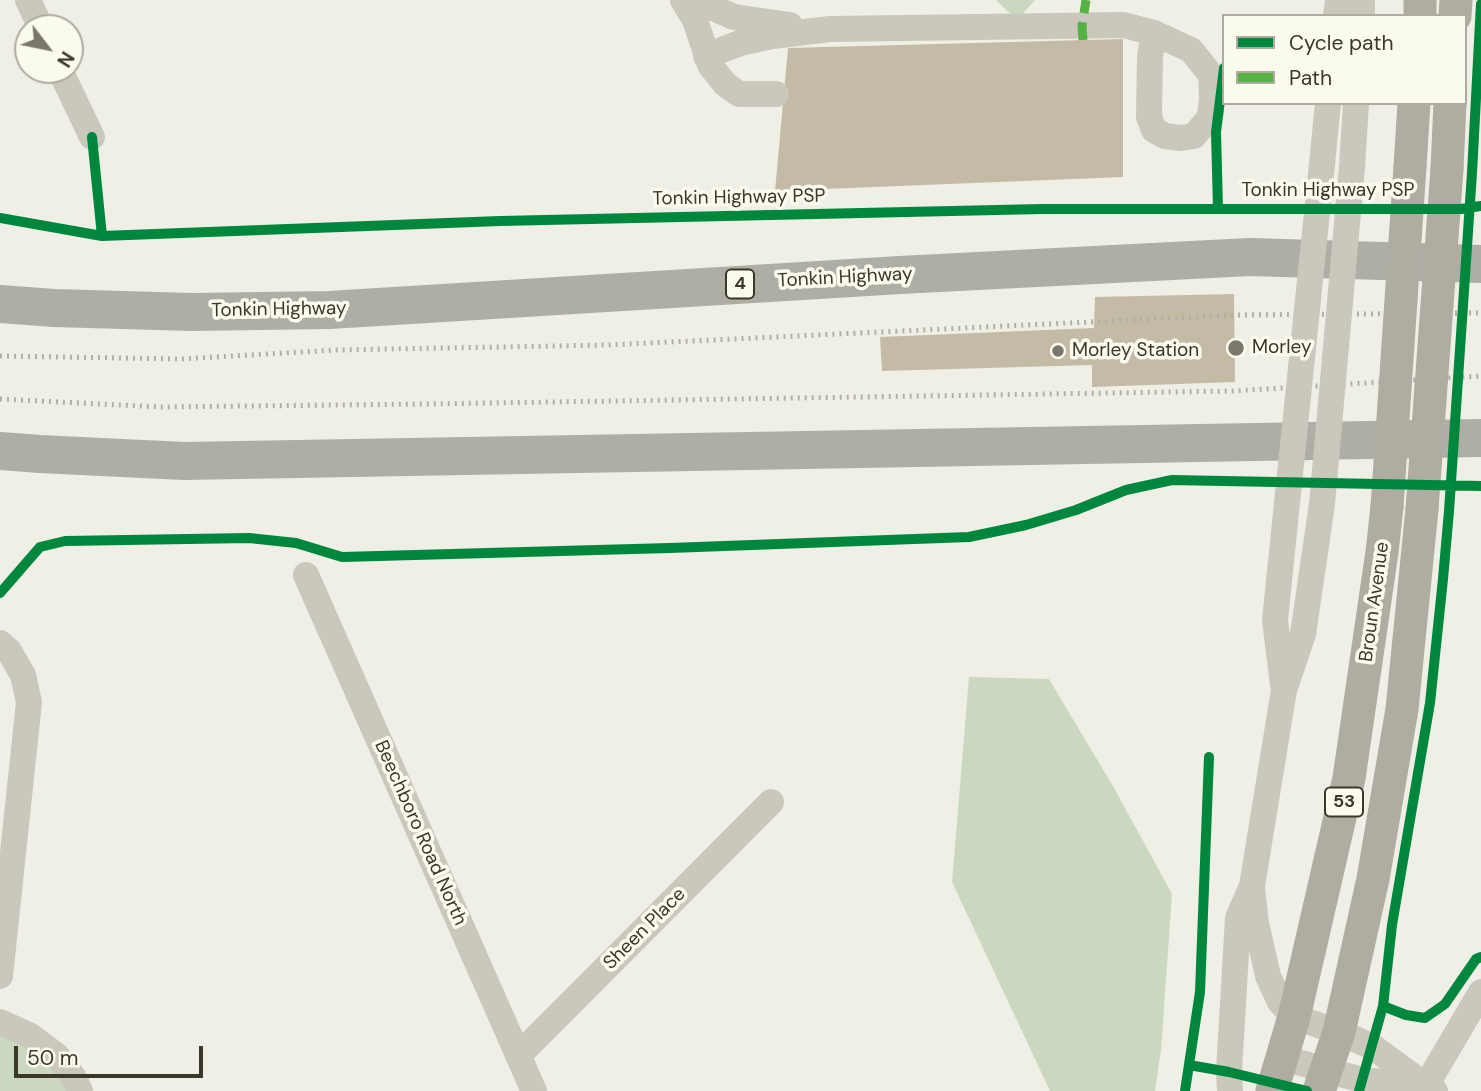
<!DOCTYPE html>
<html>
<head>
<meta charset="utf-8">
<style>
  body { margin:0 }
  #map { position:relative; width:1481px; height:1091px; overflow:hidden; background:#f0efe5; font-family:"DM Sans",sans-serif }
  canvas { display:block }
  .legend { position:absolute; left:1222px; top:14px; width:245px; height:91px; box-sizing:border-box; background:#fbfaee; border:2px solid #aeaca0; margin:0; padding:9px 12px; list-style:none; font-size:21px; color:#3b372b }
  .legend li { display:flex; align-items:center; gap:14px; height:35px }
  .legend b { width:35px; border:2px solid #aeaca0 }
  .north { position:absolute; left:14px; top:14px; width:70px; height:70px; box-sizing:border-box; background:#fbfaee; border:2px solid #aeaca0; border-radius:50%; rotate:122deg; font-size:19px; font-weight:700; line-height:28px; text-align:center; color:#3b372b }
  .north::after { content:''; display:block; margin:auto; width:24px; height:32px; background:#7a776c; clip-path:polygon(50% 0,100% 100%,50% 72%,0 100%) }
  .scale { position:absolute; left:14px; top:1046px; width:189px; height:32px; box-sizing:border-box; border:4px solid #3b372b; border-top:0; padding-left:9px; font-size:21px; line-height:24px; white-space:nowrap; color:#3b372b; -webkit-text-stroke:5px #fbfaee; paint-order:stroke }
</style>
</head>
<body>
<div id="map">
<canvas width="1481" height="1091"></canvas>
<ul class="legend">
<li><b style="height:9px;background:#00873e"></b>Cycle path</li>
<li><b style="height:9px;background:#57b246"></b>Path</li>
</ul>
<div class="north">N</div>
<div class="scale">50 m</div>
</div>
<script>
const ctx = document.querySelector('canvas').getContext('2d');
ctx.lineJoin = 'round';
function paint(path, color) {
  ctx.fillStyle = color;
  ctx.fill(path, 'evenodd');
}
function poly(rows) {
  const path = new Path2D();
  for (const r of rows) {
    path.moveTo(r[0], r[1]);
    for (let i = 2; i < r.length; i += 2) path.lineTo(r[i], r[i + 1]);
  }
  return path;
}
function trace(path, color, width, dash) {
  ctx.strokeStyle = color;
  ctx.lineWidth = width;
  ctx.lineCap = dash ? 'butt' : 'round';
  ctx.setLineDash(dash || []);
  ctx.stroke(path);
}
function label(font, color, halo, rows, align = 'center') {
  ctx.font = font + ' "DM Sans",sans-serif';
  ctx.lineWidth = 7;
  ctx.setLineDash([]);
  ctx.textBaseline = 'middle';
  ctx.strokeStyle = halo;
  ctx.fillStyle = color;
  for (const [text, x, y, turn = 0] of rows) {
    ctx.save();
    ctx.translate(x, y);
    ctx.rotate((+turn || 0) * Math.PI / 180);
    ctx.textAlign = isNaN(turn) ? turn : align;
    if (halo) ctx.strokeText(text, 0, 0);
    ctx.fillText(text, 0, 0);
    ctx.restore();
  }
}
paint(poly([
  [996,0,1035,0,1017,20],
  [969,677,1049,679,1114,788,1172,894,1161,1050,1155,1091,1050,1091,952,882],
  [0,1022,80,1091,0,1091]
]), '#c9d8be');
paint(poly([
  [1123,39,1123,177,775,191,788,48],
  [1234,294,1235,382,1092,387,1092,365,882,371,880,337,1094,328,1095,297]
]), '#c4bba6');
trace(poly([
  [28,0,41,28],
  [683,0,695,20,710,65,725,84,739,94,776,94],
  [695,0,734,17,790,25],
  [1362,0,1362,16],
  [1336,16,1338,0],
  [706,56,740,43,772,36,830,29,1124,25,1154,33,1191,50,1211,75,1212,97,1210,117,1194,136,1180,138,1165,136,1154,130,1149,117,1150,57,1154,33],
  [60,70,92,137],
  [1322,164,1328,103],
  [1352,167,1356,103],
  [306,575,534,1091],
  [0,643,9,651,23,675,29,702,0,976],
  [1283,685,1275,620,1287,503],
  [1252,888,1256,923,1268,976,1280,1002,1294,1017,1339,1032,1373,1047,1426,1086,1435,1091],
  [0,1022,29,1035,57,1056,74,1078,80,1091],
  [518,1056,771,802],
  [1283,1058,1362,1080,1425,1086],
  [1230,1091,1229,1072,1238,918,1252,886,1284,690,1303,634,1322,504],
  [1423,1091,1481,992]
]), '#cac8bd', 26);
trace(poly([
  [1420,16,1420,0],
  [1455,16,1456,0],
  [1410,167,1414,103],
  [1447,169,1450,103],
  [1272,1091,1294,1017,1349,778,1382,552,1387,507],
  [1319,1091,1339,1032,1373,879,1402,709,1422,509]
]), '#afaca2', 33);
trace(poly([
  [0,304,54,308,192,312,329,310,900,275,1250,257,1481,264],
  [0,451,40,454,184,461,1481,438]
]), '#afaea4', 38);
trace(poly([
  [0,356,180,359,337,350,607,345,1236,315,1481,313],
  [0,399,160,407,426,404,1233,391,1481,376]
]), '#b1b0a8', 5, [2, 5]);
trace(poly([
  [1287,503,1322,164],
  [1322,504,1352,167]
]), '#cac8bd', 26);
trace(poly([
  [1387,507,1410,167],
  [1422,509,1447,169]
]), '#afaca2', 33);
trace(poly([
  [1083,40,1082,26,1086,0]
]), '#57b246', 9, [18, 9]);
trace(poly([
  [92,137,102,236],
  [1218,209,1216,132,1224,68],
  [0,218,102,236,500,221,1042,209,1461,209,1481,206],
  [0,593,40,547,65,541,249,538,296,543,342,557,670,548,969,537,1026,525,1076,510,1126,490,1172,480,1481,486],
  [1383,1006,1406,1015,1425,1018,1445,1004,1476,959,1481,957],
  [1189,1065,1229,1072,1307,1091],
  [1185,1091,1200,992,1209,757],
  [1359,1091,1383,1006,1392,925,1430,703,1443,579,1449,511,1472,173,1481,4]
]), '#00873e', 10);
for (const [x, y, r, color] of [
  [1236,348,9,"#7a776c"],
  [1058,351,7,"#7a776c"]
]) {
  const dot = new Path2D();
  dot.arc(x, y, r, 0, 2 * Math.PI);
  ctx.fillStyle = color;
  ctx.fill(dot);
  trace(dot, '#fbfaee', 2.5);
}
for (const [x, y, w] of [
  [740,284,28],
  [1344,802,38]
]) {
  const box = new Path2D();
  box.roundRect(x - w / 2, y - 14.5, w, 29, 5);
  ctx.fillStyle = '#fbfaee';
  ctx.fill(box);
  trace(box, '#3b372b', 2);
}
label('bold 18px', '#3b372b', null, [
  ["4",740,284],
  ["53",1344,802]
]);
label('19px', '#3b372b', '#fbfaee', [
  ["Tonkin Highway PSP",1328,191],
  ["Tonkin Highway PSP",739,198,-1],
  ["Tonkin Highway",845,278,-3],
  ["Tonkin Highway",279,310,-1],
  ["Broun Avenue",1375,602,-82],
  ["Beechboro Road North",420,833,66],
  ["Sheen Place",645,929,-45]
]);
label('19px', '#3b372b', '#fbfaee', [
  ["Morley",1252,348],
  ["Morley Station",1072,351]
], 'left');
</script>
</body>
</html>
